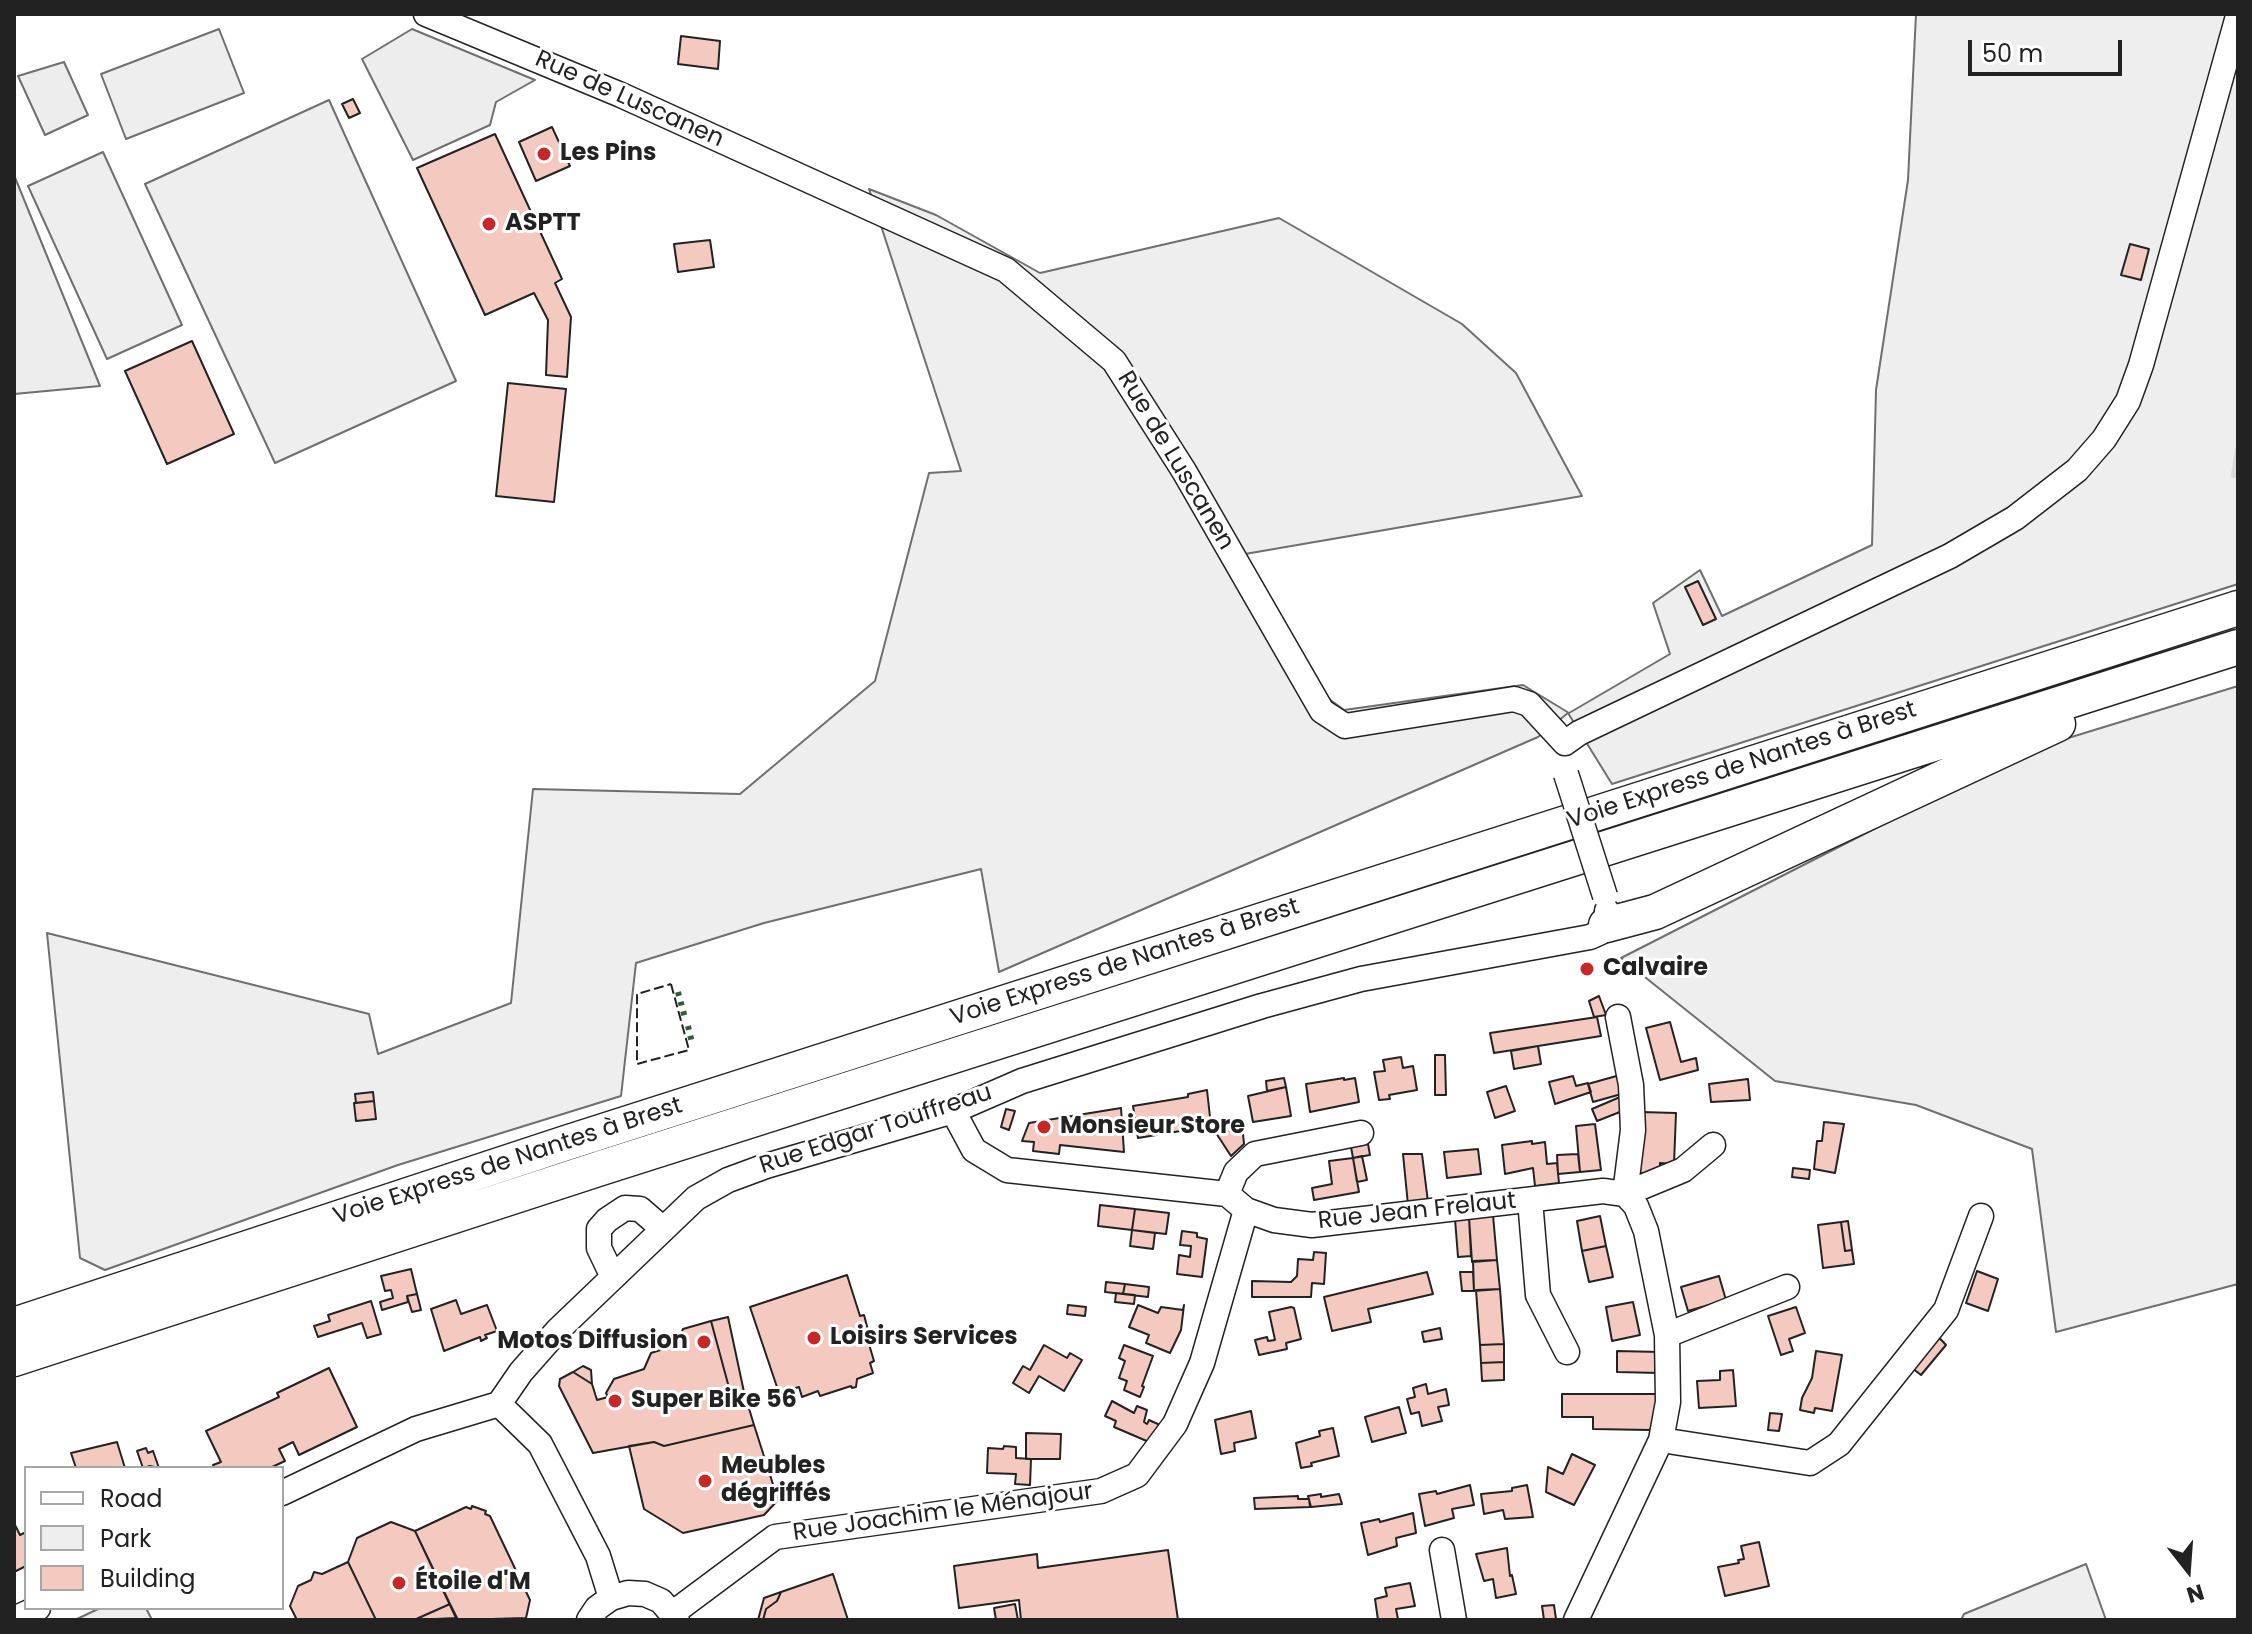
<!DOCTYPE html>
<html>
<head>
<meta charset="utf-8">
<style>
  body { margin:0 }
  #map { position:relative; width:2252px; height:1634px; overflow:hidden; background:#fff; font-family:Poppins,sans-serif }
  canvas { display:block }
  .frame { position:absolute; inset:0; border:16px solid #222; pointer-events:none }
  .legend { position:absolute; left:24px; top:1466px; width:260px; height:144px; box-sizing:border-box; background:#fff; border:2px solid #a7a7a7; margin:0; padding:10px 14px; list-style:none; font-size:24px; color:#222 }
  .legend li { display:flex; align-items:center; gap:16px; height:40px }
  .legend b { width:40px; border:2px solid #a7a7a7 }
  .north { position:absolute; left:2148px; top:1530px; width:80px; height:80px; -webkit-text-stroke:6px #fff; paint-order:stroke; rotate:163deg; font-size:22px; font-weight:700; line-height:32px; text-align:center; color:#222 }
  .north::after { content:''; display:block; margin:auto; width:28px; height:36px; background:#222; clip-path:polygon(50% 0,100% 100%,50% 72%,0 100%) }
  .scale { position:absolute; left:1968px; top:40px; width:154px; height:36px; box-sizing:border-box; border:4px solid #222; border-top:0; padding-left:10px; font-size:24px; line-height:28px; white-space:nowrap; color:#222; -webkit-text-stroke:6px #fff; paint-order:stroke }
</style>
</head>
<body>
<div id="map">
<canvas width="2252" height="1634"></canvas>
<div class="frame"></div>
<ul class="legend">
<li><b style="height:10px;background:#fff"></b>Road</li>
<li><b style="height:22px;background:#eee"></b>Park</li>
<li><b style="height:22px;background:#f3c9c0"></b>Building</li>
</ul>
<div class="north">N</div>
<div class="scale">50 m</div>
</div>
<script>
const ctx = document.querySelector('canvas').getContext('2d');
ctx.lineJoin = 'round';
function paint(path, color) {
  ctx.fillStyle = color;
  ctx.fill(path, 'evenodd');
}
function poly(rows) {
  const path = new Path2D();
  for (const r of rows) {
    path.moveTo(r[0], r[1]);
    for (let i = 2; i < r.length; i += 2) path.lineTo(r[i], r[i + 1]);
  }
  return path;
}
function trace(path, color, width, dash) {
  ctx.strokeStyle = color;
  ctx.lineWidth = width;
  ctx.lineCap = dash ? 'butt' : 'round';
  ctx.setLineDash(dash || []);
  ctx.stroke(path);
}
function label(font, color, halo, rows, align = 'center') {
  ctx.font = font + ' Poppins,sans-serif';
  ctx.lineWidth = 6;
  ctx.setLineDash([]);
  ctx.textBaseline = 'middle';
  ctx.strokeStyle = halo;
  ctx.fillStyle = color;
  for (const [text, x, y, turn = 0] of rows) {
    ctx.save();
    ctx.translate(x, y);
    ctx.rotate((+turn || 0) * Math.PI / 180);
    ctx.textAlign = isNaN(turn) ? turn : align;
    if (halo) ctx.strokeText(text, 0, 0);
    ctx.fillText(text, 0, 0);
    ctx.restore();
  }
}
const green = poly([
  [1916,14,2238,14,2238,584,1612,784,1568,713,1538,737,999,972,981,869,764,923,636,963,621,1096,398,1165,105,1270,80,1258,47,933,369,1014,378,1054,511,1003,533,789,740,794,875,681,929,473,961,471,869,189,936,215,1040,273,1279,218,1462,324,1516,373,1582,496,1245,554,1325,696,1344,710,1523,685,1569,713,1670,654,1653,603,1700,570,1722,616,1872,545,1876,390,1908,180,1916,14],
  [219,29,244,93,126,139,101,74,219,29],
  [329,100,456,381,275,463,145,184,329,100],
  [103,152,182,325,107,359,28,186,103,152],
  [2238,686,2238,1284,2056,1332,2032,1149,1916,1105,1775,1081,1621,958,2029,750,2238,686],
  [2086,1564,2106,1620,1961,1620,1964,1614,2086,1564]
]);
paint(green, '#eee');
trace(green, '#6f6f6f', 2);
const parking = poly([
  [412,29,441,41,535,80,496,102,490,125,413,160,362,59,412,29],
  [64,62,88,115,45,135,18,76,64,62],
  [14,175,100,386,14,394,14,175],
  [100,1608,146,1608,152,1620,75,1620,100,1608]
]);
paint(parking, '#ededed');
trace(parking, '#6f6f6f', 2);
trace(poly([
  [2234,475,2238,450]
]), '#d9d9d9', 6);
const building = poly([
  [681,36,720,41,718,69,678,64,681,36],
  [353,99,360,113,349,118,342,104,353,99],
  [552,127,570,166,536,181,519,142,552,127],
  [495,134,562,279,555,283,571,317,567,377,546,375,548,320,534,293,485,315,417,168,495,134],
  [710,240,714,267,678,272,674,244,710,240],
  [2130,244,2149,249,2141,280,2121,275,2130,244],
  [192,341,234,434,167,464,125,371,192,341],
  [508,383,566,389,554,502,496,496,508,383],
  [1698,581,1716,619,1703,625,1685,587,1698,581],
  [1599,996,1606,1015,1594,1017,1589,1001,1599,996],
  [1597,1017,1601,1036,1494,1053,1490,1033,1597,1017],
  [1670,1022,1681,1062,1696,1058,1698,1070,1660,1080,1646,1028,1670,1022],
  [1538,1046,1541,1064,1514,1069,1511,1051,1538,1046],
  [1435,1055,1445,1055,1446,1095,1435,1095,1435,1055],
  [1401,1057,1403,1068,1413,1066,1417,1090,1389,1095,1390,1099,1379,1100,1374,1072,1385,1071,1383,1060,1401,1057],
  [1620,1075,1625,1093,1593,1102,1588,1084,1620,1075],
  [1573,1076,1576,1086,1588,1083,1591,1092,1555,1104,1549,1082,1573,1076],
  [1284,1078,1286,1087,1267,1091,1266,1081,1284,1078],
  [1344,1078,1344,1080,1355,1078,1359,1102,1310,1112,1306,1084,1344,1078],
  [1748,1079,1750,1100,1711,1102,1709,1084,1748,1079],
  [1506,1086,1515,1111,1495,1118,1487,1092,1506,1086],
  [1286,1087,1291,1116,1253,1122,1248,1096,1286,1087],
  [1207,1090,1211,1126,1138,1138,1133,1106,1188,1097,1188,1094,1207,1090],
  [373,1092,374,1101,356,1103,355,1094,373,1092],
  [1620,1097,1625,1110,1597,1121,1592,1109,1620,1097],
  [374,1101,376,1119,356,1121,354,1103,374,1101],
  [1121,1108,1124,1152,1060,1145,1059,1154,1033,1151,1034,1142,1022,1141,1029,1123,1121,1108],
  [1006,1109,1015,1111,1009,1130,1001,1127,1006,1109],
  [1641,1112,1676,1113,1674,1164,1660,1163,1660,1173,1640,1173,1641,1112],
  [1824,1122,1844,1124,1835,1173,1814,1169,1817,1141,1822,1141,1824,1122],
  [1242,1124,1244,1144,1231,1156,1216,1133,1231,1131,1230,1127,1242,1124],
  [1595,1124,1601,1170,1580,1172,1576,1126,1595,1124],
  [1532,1141,1532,1144,1545,1142,1547,1164,1557,1163,1559,1183,1535,1186,1533,1168,1505,1174,1502,1145,1532,1141],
  [1368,1144,1370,1155,1353,1158,1351,1147,1368,1144],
  [1478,1149,1481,1174,1447,1178,1444,1152,1478,1149],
  [1403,1154,1422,1154,1428,1202,1408,1205,1403,1154],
  [1578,1154,1580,1172,1558,1174,1557,1155,1578,1154],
  [1362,1156,1367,1180,1357,1182,1353,1158,1362,1156],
  [1353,1158,1359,1192,1314,1200,1312,1188,1332,1184,1329,1161,1353,1158],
  [1793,1168,1810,1170,1809,1179,1792,1177,1793,1168],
  [1100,1205,1135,1209,1132,1230,1098,1226,1100,1205],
  [1135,1209,1169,1213,1166,1234,1132,1230,1135,1209],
  [1493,1215,1497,1260,1472,1262,1469,1217,1493,1215],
  [1600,1216,1606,1246,1582,1251,1577,1221,1600,1216],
  [1469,1217,1471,1256,1458,1257,1455,1219,1469,1217],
  [1848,1221,1852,1250,1845,1251,1841,1222,1848,1221],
  [1841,1222,1845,1251,1852,1250,1854,1264,1823,1268,1818,1225,1841,1222],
  [1132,1230,1155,1233,1153,1249,1130,1246,1132,1230],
  [1182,1231,1197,1233,1197,1237,1207,1239,1202,1277,1177,1274,1179,1255,1190,1257,1191,1246,1180,1245,1182,1231],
  [1606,1246,1613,1277,1589,1282,1582,1251,1606,1246],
  [1314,1252,1326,1253,1324,1284,1312,1283,1311,1297,1252,1297,1252,1281,1291,1282,1297,1276,1298,1259,1313,1260,1314,1252],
  [1497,1260,1500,1289,1474,1291,1473,1261,1497,1260],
  [411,1269,417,1294,407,1296,408,1302,382,1310,380,1302,393,1298,391,1290,385,1291,381,1276,411,1269],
  [1977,1271,1998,1279,1988,1311,1966,1303,1977,1271],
  [1427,1272,1433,1294,1368,1309,1371,1322,1332,1331,1324,1297,1427,1272],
  [1460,1272,1473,1272,1474,1291,1462,1291,1460,1272],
  [847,1275,860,1316,864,1315,868,1330,865,1331,874,1361,870,1363,873,1373,857,1379,856,1387,852,1388,851,1386,820,1396,818,1391,802,1397,799,1387,779,1393,750,1307,847,1275],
  [1719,1276,1726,1300,1688,1311,1681,1287,1719,1276],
  [1106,1282,1125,1284,1123,1294,1105,1292,1106,1282],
  [1125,1284,1149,1287,1148,1297,1123,1294,1125,1284],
  [1500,1289,1504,1344,1480,1345,1476,1290,1500,1289],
  [1116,1293,1135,1295,1134,1304,1115,1302,1116,1293],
  [417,1294,421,1310,412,1312,407,1296,417,1294],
  [456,1300,461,1314,487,1305,497,1331,485,1335,487,1338,481,1341,480,1337,444,1351,431,1309,456,1300],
  [371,1301,381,1334,367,1338,362,1323,318,1337,314,1326,330,1321,328,1315,371,1301],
  [1633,1302,1640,1335,1612,1341,1606,1307,1633,1302],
  [1068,1305,1086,1307,1085,1316,1067,1314,1068,1305],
  [1138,1305,1158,1313,1161,1307,1183,1310,1184,1305,1181,1330,1170,1353,1146,1343,1149,1335,1129,1327,1138,1305],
  [1291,1307,1294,1308,1301,1339,1286,1343,1287,1349,1259,1355,1255,1340,1267,1337,1268,1341,1275,1340,1269,1312,1291,1307],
  [1796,1307,1805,1333,1789,1339,1793,1351,1781,1355,1768,1316,1796,1307],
  [728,1317,744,1392,731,1395,711,1321,728,1317],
  [711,1321,731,1395,744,1392,754,1425,664,1446,654,1442,593,1453,559,1386,560,1379,573,1372,592,1384,597,1400,608,1397,606,1393,614,1379,644,1369,651,1353,676,1345,683,1329,711,1321],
  [1440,1328,1442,1339,1424,1342,1422,1332,1440,1328],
  [1933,1331,1946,1345,1921,1375,1907,1364,1933,1331],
  [1504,1344,1504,1362,1481,1363,1480,1345,1504,1344],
  [1044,1345,1067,1358,1070,1353,1082,1360,1064,1391,1039,1376,1029,1393,1013,1383,1023,1366,1030,1370,1044,1345],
  [1124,1345,1153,1356,1142,1386,1144,1387,1140,1397,1124,1390,1127,1381,1119,1378,1125,1361,1119,1358,1124,1345],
  [1617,1351,1660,1352,1659,1373,1617,1372,1617,1351],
  [1816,1351,1842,1355,1832,1411,1815,1408,1814,1413,1800,1410,1802,1398,1812,1378,1816,1351],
  [1504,1362,1504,1380,1482,1381,1481,1363,1504,1362],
  [583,1366,591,1370,592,1384,573,1372,583,1366],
  [329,1368,357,1427,299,1455,293,1442,279,1449,285,1461,270,1468,214,1468,213,1465,221,1462,206,1431,279,1397,277,1393,329,1368],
  [1733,1370,1736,1406,1699,1408,1697,1381,1720,1380,1720,1371,1733,1370],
  [1426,1384,1428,1394,1446,1389,1449,1405,1438,1407,1442,1421,1422,1426,1419,1412,1411,1414,1407,1399,1415,1397,1413,1388,1426,1384],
  [1562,1394,1658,1394,1656,1416,1650,1430,1593,1429,1593,1417,1562,1417,1562,1394],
  [1112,1401,1134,1413,1137,1406,1147,1410,1144,1422,1147,1424,1149,1420,1160,1425,1149,1442,1114,1427,1116,1421,1105,1416,1112,1401],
  [1399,1407,1406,1433,1372,1442,1365,1417,1399,1407],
  [1251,1411,1256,1438,1234,1443,1235,1451,1221,1454,1215,1420,1251,1411],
  [1770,1413,1782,1414,1779,1431,1768,1430,1770,1413],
  [754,1425,778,1500,764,1515,683,1533,644,1509,629,1446,654,1442,664,1446,754,1425],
  [1333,1428,1339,1456,1311,1463,1312,1466,1301,1468,1296,1443,1320,1436,1319,1431,1333,1428],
  [1026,1433,1061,1434,1060,1459,1026,1459,1026,1433],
  [117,1442,125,1468,76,1468,71,1453,117,1442],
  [1004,1446,1016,1447,1016,1458,1031,1459,1030,1485,1015,1484,1016,1474,987,1473,988,1448,1003,1449,1004,1446],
  [146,1448,148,1453,153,1451,159,1468,150,1466,143,1468,137,1451,146,1448],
  [1572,1454,1595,1465,1574,1505,1546,1492,1548,1467,1563,1474,1572,1454],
  [1470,1485,1474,1505,1452,1509,1454,1518,1425,1526,1419,1494,1436,1491,1437,1494,1470,1485],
  [1527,1485,1533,1517,1505,1519,1503,1510,1484,1514,1481,1494,1512,1491,1512,1488,1527,1485],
  [1321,1494,1321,1497,1339,1494,1342,1504,1311,1507,1308,1496,1321,1494],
  [1298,1496,1298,1499,1309,1499,1310,1507,1255,1509,1254,1498,1298,1496],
  [472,1506,486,1511,485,1514,490,1516,530,1600,526,1618,457,1620,415,1531,466,1507,471,1509,472,1506],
  [1413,1513,1416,1533,1396,1538,1397,1546,1368,1555,1361,1523,1379,1519,1380,1522,1413,1513],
  [391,1522,415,1531,450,1604,414,1620,376,1620,348,1562,357,1538,391,1522],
  [14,1523,20,1535,26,1532,26,1566,14,1572,14,1523],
  [1759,1542,1769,1586,1725,1596,1718,1567,1739,1563,1738,1560,1744,1559,1741,1546,1759,1542],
  [1507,1548,1510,1576,1512,1575,1516,1594,1496,1598,1493,1579,1484,1581,1476,1554,1507,1548],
  [1168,1550,1178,1620,1021,1620,1019,1600,959,1608,954,1566,1037,1554,1038,1568,1168,1550],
  [348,1562,376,1620,297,1620,290,1606,298,1586,311,1580,314,1572,322,1574,348,1562],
  [833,1574,848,1620,763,1620,766,1609,777,1601,781,1592,833,1574],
  [1410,1583,1415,1606,1396,1609,1398,1619,1378,1620,1375,1599,1387,1596,1385,1588,1410,1583],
  [781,1592,777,1601,766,1609,763,1620,758,1620,764,1598,781,1592],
  [450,1604,457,1618,414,1620,450,1604],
  [1015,1604,1018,1620,996,1620,994,1608,1015,1604],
  [1554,1605,1556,1619,1544,1620,1542,1606,1554,1605]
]);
paint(building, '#f3c9c0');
trace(building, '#222', 2);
const minor = poly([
  [426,14,621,95,1006,270,1114,361,1184,471,1322,711,1345,726,1514,699,1529,704,1565,743],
  [1565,743,1579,733,1950,556,2015,518,2077,470,2104,439,2128,401,2141,365,2238,16],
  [953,1111,974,1150,1007,1170,1227,1194,1246,1210,1274,1220,1312,1225,1603,1191,1625,1194,1683,1170,1713,1145],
  [1227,1194,1236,1172,1255,1154,1361,1133],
  [1530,1200,1538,1295,1567,1352],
  [613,1277,599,1248,599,1229,607,1220,625,1208,640,1209,663,1229],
  [1667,1335,1787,1287],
  [499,1404,540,1444,598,1556,611,1598],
  [1661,1440,1810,1463,1839,1444,1946,1310,1981,1216],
  [282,1493,416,1429,499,1404,521,1372,558,1330,696,1198,728,1180,766,1166,953,1111,1022,1081,1262,1006,1361,979,1590,937,1601,932,1606,925,1607,911],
  [1442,1550,1454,1620],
  [673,1613,775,1537,1101,1491,1137,1475,1175,1424,1202,1363,1246,1210],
  [14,1619,38,1608],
  [589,1620,597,1608,611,1598,628,1593,645,1594,661,1601,677,1620],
  [1576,1620,1661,1440,1668,1402,1667,1335,1646,1231,1636,1206,1625,1194,1633,1130,1631,1085,1618,1017]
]);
const highway = poly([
  [1606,925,1655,912,2058,724],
  [14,1325,566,1143,2238,608],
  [14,1359,601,1168,2238,647]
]);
trace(minor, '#222', 27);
trace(highway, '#222', 37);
trace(minor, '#fff', 24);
trace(highway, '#fff', 34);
const minorBridge = poly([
  [1566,774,1605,896]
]);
trace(minorBridge, '#222', 27, []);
trace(minorBridge, '#fff', 24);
trace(poly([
  [678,992,685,1018],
  [688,1026,692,1043]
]), '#2f5e38', 6, [4, 6]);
trace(poly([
  [671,984,689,1050,637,1064,637,994,671,984]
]), '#222', 2, [10, 4]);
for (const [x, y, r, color] of [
  [544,154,8,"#c62828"],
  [489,224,8,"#c62828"],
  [1587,969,8,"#c62828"],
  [1044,1127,8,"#c62828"],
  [814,1338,8,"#c62828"],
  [704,1342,8,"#c62828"],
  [615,1401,8,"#c62828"],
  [705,1481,8,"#c62828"],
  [399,1583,8,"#c62828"]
]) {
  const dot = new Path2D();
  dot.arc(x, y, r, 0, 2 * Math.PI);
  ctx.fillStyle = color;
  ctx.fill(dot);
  trace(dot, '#fff', 3);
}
label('24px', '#222', '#fff', [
  ["Rue de Luscanen",629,100,24],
  ["Rue de Luscanen",1175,461,59],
  ["Voie Express de Nantes à Brest",1742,766,-18],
  ["Voie Express de Nantes à Brest",1125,963,-18],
  ["Rue Edgar Touffreau",876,1130,-18],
  ["Voie Express de Nantes à Brest",508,1162,-18],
  ["Rue Jean Frelaut",1417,1212,-6],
  ["Rue Joachim le Ménajour",943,1513,-8]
]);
label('bold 24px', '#222', '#fff', [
  ["Les Pins",560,154],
  ["ASPTT",505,224],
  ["Calvaire",1603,969],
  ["Monsieur Store",1060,1127],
  ["Loisirs Services",830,1338],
  ["Motos Diffusion",688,1342,"right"],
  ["Super Bike 56",631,1401],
  ["Meubles",721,1467],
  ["dégriffés",721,1495],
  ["Étoile d'M",415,1583]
], 'left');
</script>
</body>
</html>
